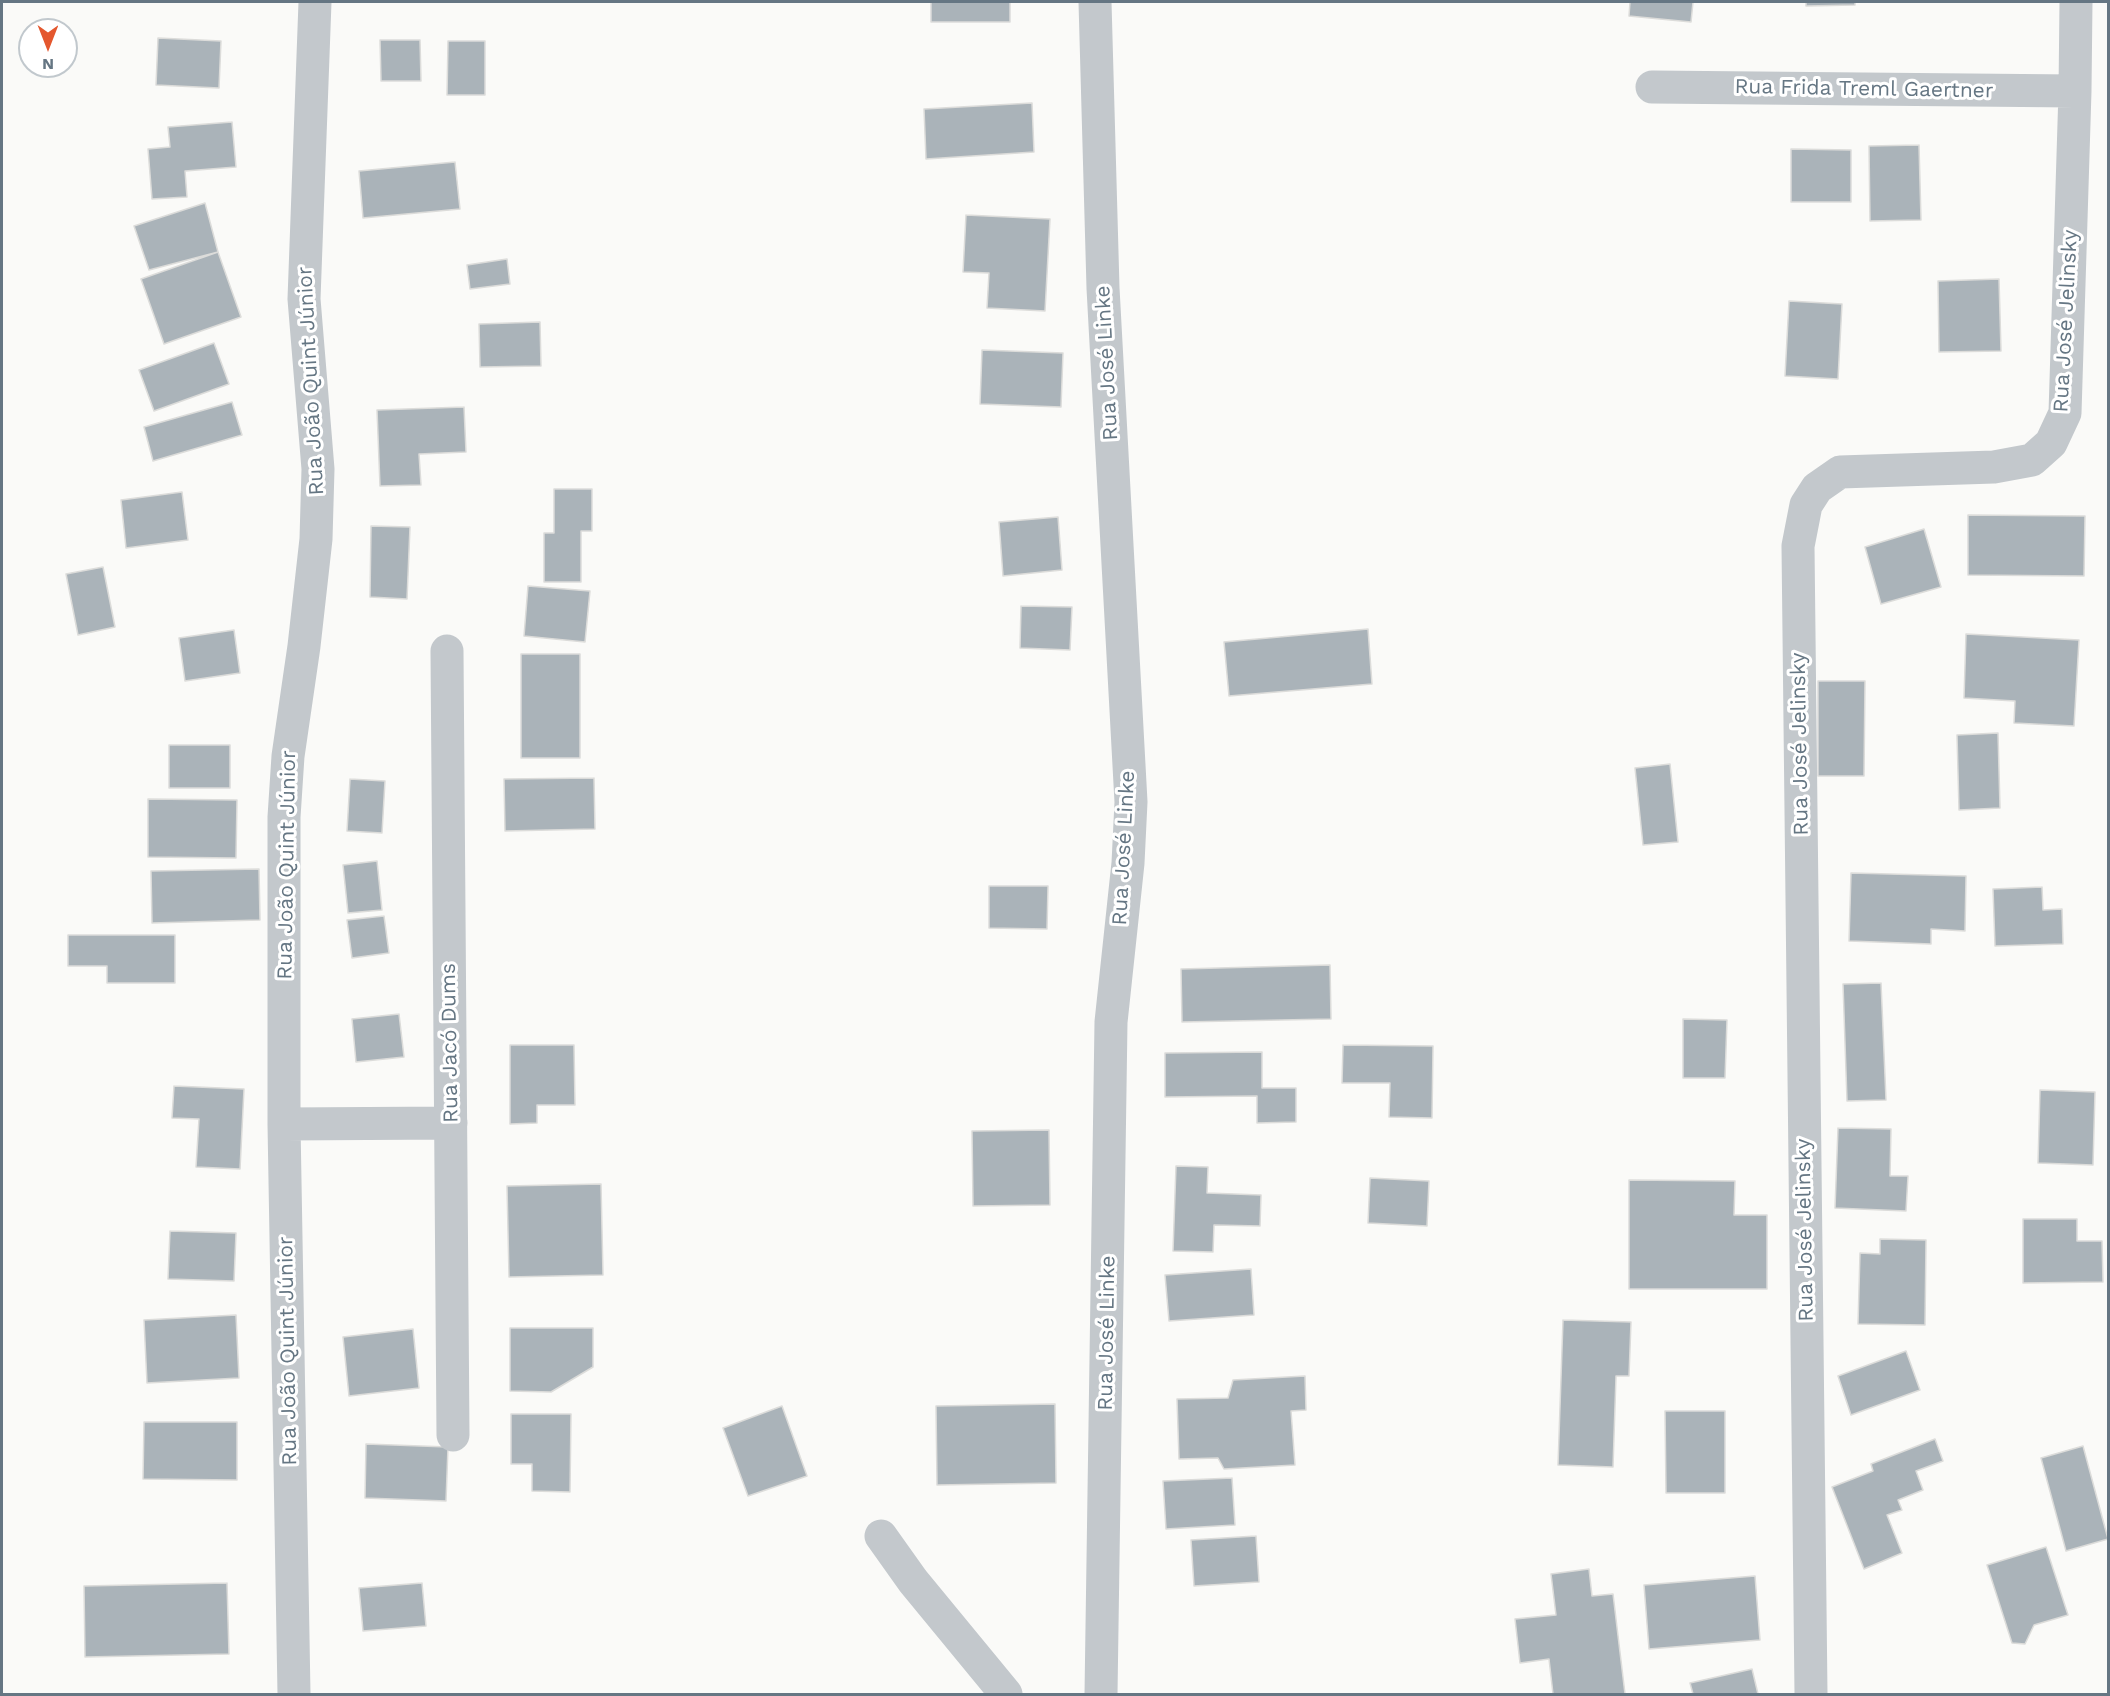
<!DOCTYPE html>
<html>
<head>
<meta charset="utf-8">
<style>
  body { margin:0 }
  #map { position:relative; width:2110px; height:1696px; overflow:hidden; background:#fafaf8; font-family:"Work Sans",sans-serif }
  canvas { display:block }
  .frame { position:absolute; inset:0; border:3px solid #657683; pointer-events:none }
  .north { position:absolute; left:18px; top:18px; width:60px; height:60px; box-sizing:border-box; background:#fff; border:2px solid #c1c8cd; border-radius:50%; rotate:180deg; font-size:16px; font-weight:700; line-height:24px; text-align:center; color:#657683 }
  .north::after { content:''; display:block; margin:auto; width:21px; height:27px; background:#e4572e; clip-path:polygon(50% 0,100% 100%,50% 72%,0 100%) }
</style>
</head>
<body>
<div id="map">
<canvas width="2110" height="1696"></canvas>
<div class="frame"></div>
<div class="north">N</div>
</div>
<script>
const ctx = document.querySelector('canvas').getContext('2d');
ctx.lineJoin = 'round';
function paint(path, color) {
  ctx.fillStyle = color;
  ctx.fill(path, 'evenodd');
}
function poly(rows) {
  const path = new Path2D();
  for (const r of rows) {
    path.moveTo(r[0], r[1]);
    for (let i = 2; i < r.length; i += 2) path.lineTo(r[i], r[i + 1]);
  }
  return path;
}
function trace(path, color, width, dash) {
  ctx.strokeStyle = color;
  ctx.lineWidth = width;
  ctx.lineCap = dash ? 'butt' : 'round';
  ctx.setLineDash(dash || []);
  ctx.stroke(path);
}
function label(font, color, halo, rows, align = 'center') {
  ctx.font = font + ' "Work Sans",sans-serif';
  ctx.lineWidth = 6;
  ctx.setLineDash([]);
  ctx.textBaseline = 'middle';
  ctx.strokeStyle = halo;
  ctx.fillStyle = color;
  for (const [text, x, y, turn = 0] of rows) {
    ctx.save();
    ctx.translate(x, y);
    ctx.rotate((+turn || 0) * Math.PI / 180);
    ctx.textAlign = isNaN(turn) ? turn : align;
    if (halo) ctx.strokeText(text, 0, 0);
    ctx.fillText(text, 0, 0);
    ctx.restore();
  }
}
const building = poly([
  [931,2,1010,2,1010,22,931,22,931,2],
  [1630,2,1693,2,1691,22,1629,16,1630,2],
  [1806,2,1855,2,1855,5,1806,6,1806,2],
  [158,38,221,41,219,88,156,85,158,38],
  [380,40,420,40,421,81,381,81,380,40],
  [448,41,485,41,485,95,447,95,448,41],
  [1032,103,1034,152,926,159,924,109,1032,103],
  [232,122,236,167,185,171,187,197,152,199,148,149,170,147,168,127,232,122],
  [1919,145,1921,220,1870,221,1869,146,1919,145],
  [1791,149,1851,150,1851,202,1791,202,1791,149],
  [455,162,460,209,363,218,359,171,455,162],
  [205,203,218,252,149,270,134,226,205,203],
  [966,215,1050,219,1045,311,987,308,989,273,963,272,966,215],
  [218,252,241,317,164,344,141,279,218,252],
  [507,259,510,284,470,289,467,265,507,259],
  [1999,279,2001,351,1939,352,1938,281,1999,279],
  [1789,301,1842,304,1838,379,1785,376,1789,301],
  [540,322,541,366,480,367,479,324,540,322],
  [214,343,229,384,154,411,139,370,214,343],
  [982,350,1063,353,1061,407,980,404,982,350],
  [232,402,242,435,153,461,144,427,232,402],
  [464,407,466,452,419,454,421,485,380,486,377,410,464,407],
  [554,489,592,489,592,531,581,531,581,582,544,582,544,533,554,533,554,489],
  [182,492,188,540,126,548,121,500,182,492],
  [1968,515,2085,516,2084,576,1968,575,1968,515],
  [1058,517,1062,570,1003,576,999,522,1058,517],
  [371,526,410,527,407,599,370,597,371,526],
  [1924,529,1941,587,1881,604,1865,547,1924,529],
  [103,567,115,627,78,635,66,574,103,567],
  [528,586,590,591,585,642,524,636,528,586],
  [1021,606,1072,607,1070,650,1020,648,1021,606],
  [1368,629,1372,684,1229,696,1224,642,1368,629],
  [234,630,240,673,185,681,179,638,234,630],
  [1966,634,2079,640,2074,726,2014,723,2015,701,1964,698,1966,634],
  [521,654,580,654,580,758,521,758,521,654],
  [1818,681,1865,681,1864,776,1818,776,1818,681],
  [1998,733,2000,808,1959,810,1957,735,1998,733],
  [169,745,230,745,230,788,169,788,169,745],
  [1670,764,1678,842,1643,845,1635,768,1670,764],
  [594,778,595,829,505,831,504,779,594,778],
  [350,779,385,781,382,833,347,831,350,779],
  [148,799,237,800,236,858,148,857,148,799],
  [377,861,382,910,348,913,343,865,377,861],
  [259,869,260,920,152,923,151,871,259,869],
  [1851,873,1966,876,1965,931,1931,929,1931,944,1849,941,1851,873],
  [989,886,1048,886,1047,929,989,928,989,886],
  [2042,887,2043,910,2062,909,2063,944,1995,946,1993,889,2042,887],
  [384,916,389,953,352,958,347,920,384,916],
  [68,935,175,935,175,983,107,983,107,966,68,966,68,935],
  [1330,965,1331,1019,1182,1022,1181,969,1330,965],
  [1881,983,1886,1100,1847,1101,1843,984,1881,983],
  [399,1014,404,1057,356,1062,352,1019,399,1014],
  [1683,1019,1727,1020,1725,1078,1683,1078,1683,1019],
  [510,1045,574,1045,575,1105,537,1105,537,1123,510,1124,510,1045],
  [1343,1045,1433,1046,1432,1118,1389,1117,1390,1083,1342,1083,1343,1045],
  [1262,1052,1262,1088,1296,1088,1296,1122,1257,1123,1257,1096,1165,1097,1165,1053,1262,1052],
  [174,1086,244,1089,240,1169,196,1167,199,1119,172,1118,174,1086],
  [2040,1090,2095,1092,2093,1165,2038,1163,2040,1090],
  [1838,1128,1891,1129,1890,1176,1908,1176,1906,1211,1835,1208,1838,1128],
  [1049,1130,1050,1205,973,1206,972,1131,1049,1130],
  [1176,1166,1208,1167,1207,1193,1261,1195,1260,1226,1214,1225,1213,1252,1173,1251,1176,1166],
  [1370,1178,1429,1181,1427,1226,1368,1223,1370,1178],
  [1629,1180,1735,1181,1734,1215,1767,1215,1767,1289,1629,1289,1629,1180],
  [601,1184,603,1275,509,1277,507,1186,601,1184],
  [2023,1219,2077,1219,2077,1241,2102,1241,2103,1282,2023,1283,2023,1219],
  [170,1231,236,1233,234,1281,168,1279,170,1231],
  [1880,1239,1926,1240,1925,1325,1858,1324,1860,1253,1880,1254,1880,1239],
  [1251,1269,1254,1315,1169,1321,1165,1275,1251,1269],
  [236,1315,239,1378,147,1383,144,1320,236,1315],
  [1563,1320,1631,1322,1629,1376,1616,1376,1613,1467,1558,1465,1563,1320],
  [510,1328,593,1328,593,1367,551,1392,510,1391,510,1328],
  [413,1329,419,1388,349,1396,343,1337,413,1329],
  [1906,1351,1920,1390,1851,1415,1838,1376,1906,1351],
  [1305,1376,1306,1410,1291,1411,1295,1465,1224,1469,1218,1458,1179,1459,1177,1399,1228,1398,1233,1380,1305,1376],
  [1055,1404,1056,1483,937,1485,936,1406,1055,1404],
  [782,1406,807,1476,748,1496,723,1428,782,1406],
  [1665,1411,1725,1411,1725,1493,1666,1493,1665,1411],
  [511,1414,571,1414,570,1492,532,1491,532,1464,511,1464,511,1414],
  [144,1422,237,1422,237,1480,143,1479,144,1422],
  [1935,1439,1943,1461,1916,1471,1923,1490,1898,1500,1902,1510,1887,1515,1902,1553,1864,1569,1832,1487,1873,1471,1871,1464,1935,1439],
  [366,1444,448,1447,446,1501,365,1498,366,1444],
  [2083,1446,2108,1539,2066,1551,2041,1458,2083,1446],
  [1232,1478,1235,1525,1166,1529,1163,1481,1232,1478],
  [1256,1536,1259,1582,1194,1586,1191,1540,1256,1536],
  [2046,1547,2068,1615,2034,1625,2025,1644,2012,1643,1987,1565,2046,1547],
  [1589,1569,1592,1596,1613,1594,1625,1694,1553,1694,1549,1659,1520,1663,1515,1619,1556,1615,1551,1574,1589,1569],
  [1755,1576,1760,1640,1649,1649,1644,1585,1755,1576],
  [227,1583,229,1654,85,1657,84,1586,227,1583],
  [422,1583,426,1626,363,1631,359,1588,422,1583],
  [1752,1669,1758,1694,1693,1694,1690,1683,1752,1669]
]);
paint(building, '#aab3b9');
trace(building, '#dcdcda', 1.5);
trace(poly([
  [1095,2,1103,288,1131,802,1128,863,1111,1022,1101,1694],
  [1652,87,2075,91],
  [447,651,453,1435],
  [284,1124,451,1123],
  [881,1536,913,1581,1006,1694],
  [294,1694,284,1124,284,817,288,756,304,646,316,539,318,469,304,299,315,2],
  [1811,1694,1798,546,1806,505,1817,488,1840,472,1994,467,2032,460,2051,443,2065,413,2075,91,2076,2]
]), '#c3c8cc', 33);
label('21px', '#657683', '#fff', [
  ["Rua Frida Treml Gaertner",1864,89,1],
  ["Rua José Jelinsky",2066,321,-87],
  ["Rua José Linke",1107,363,-93],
  ["Rua João Quint Júnior",311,381,-93],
  ["Rua José Jelinsky",1800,744,-91],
  ["Rua José Linke",1124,848,-87],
  ["Rua João Quint Júnior",287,865,-89],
  ["Rua Jacó Dums",450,1043,-91],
  ["Rua José Jelinsky",1805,1230,-91],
  ["Rua José Linke",1107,1333,-89],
  ["Rua João Quint Júnior",288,1351,-91]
]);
</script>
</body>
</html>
